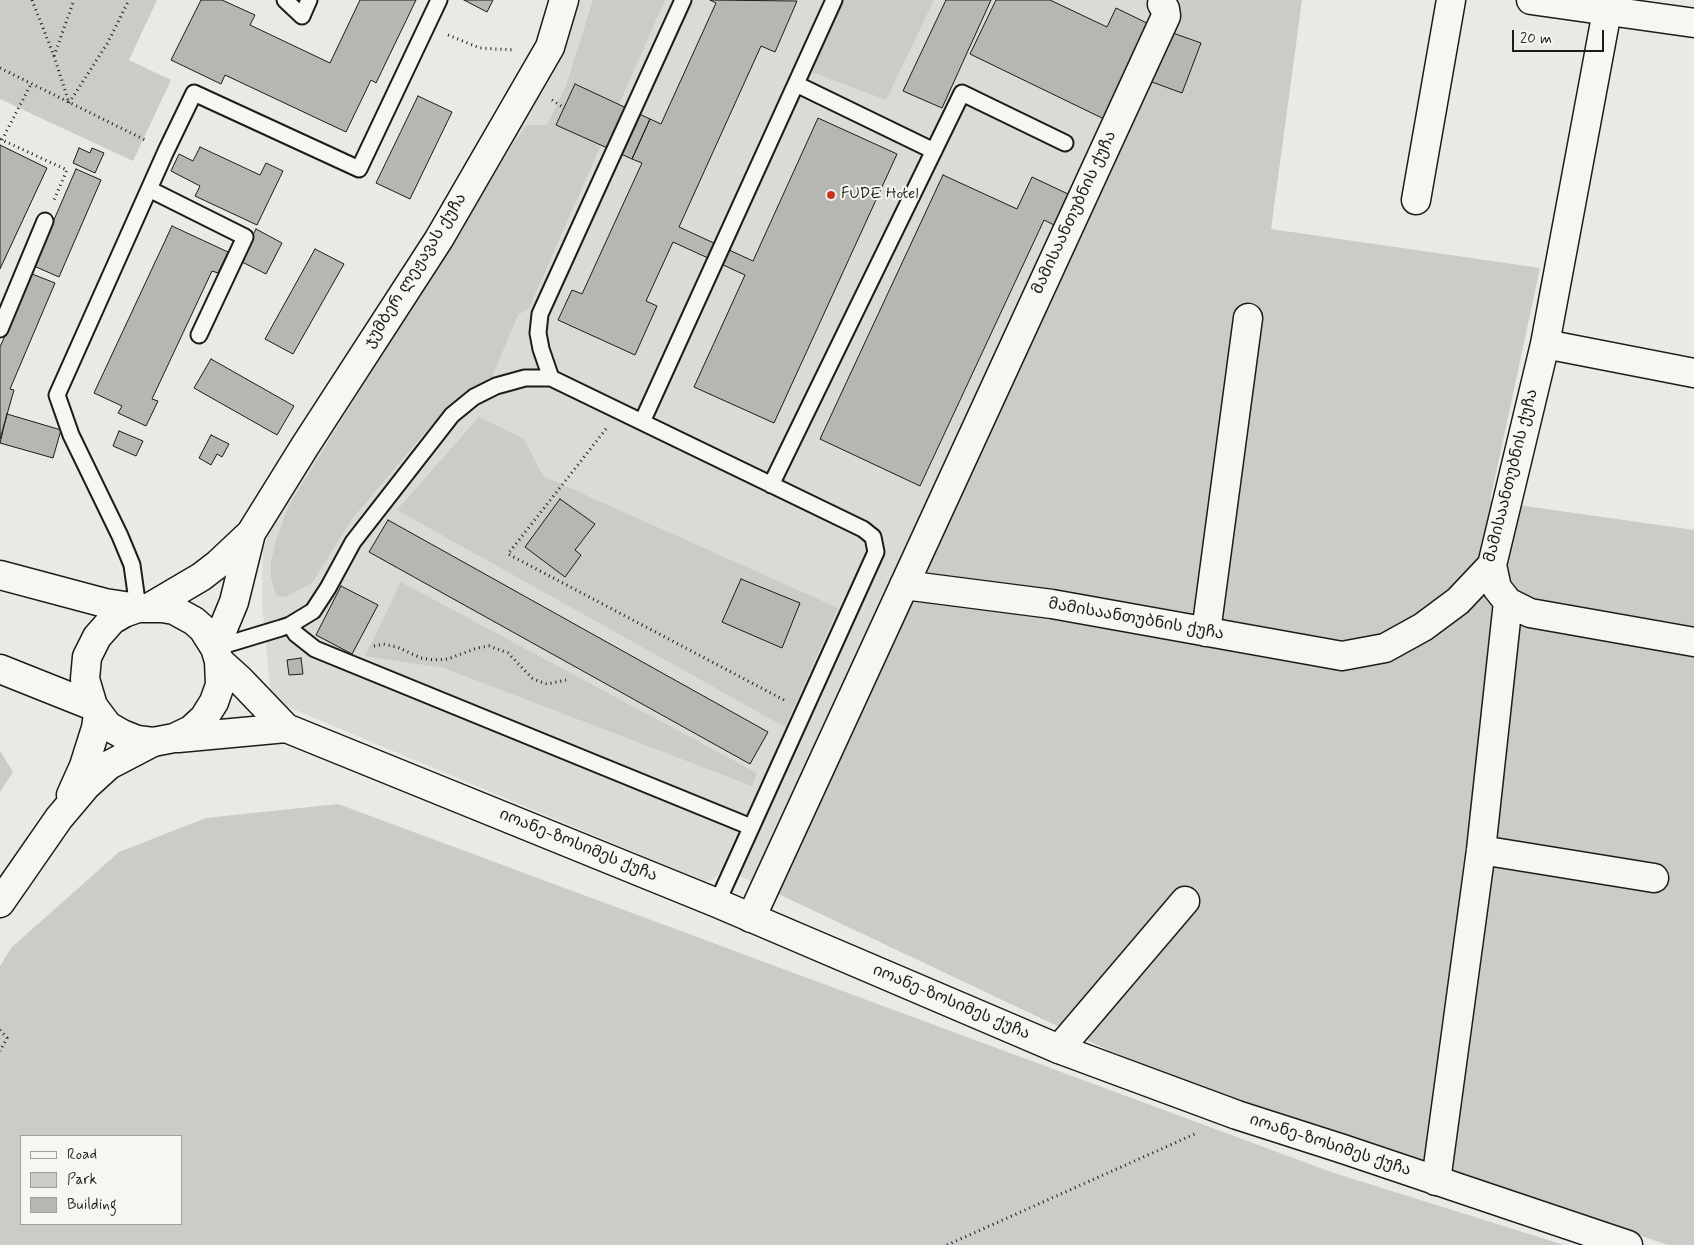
<!DOCTYPE html>
<html>
<head>
<meta charset="utf-8">
<style>
  body { margin:0 }
  #map { position:relative; width:1694px; height:1245px; overflow:hidden; background:#e9e9e5; font-family:Mynerve,sans-serif }
  canvas { display:block }
  .legend { position:absolute; left:20px; top:1135px; width:162px; height:90px; box-sizing:border-box; background:#f6f6f2; border:1px solid #9f9f9c; margin:0; padding:6px 9px; list-style:none; font-size:15px; color:#1c1c1c }
  .legend li { display:flex; align-items:center; gap:10px; height:25px }
  .legend b { width:25px; border:1px solid #9f9f9c }
  .scale { position:absolute; left:1512px; top:30px; width:92px; height:22px; box-sizing:border-box; border:2px solid #1c1c1c; border-top:0; padding-left:6px; font-size:15px; line-height:18px; white-space:nowrap; color:#1c1c1c; -webkit-text-stroke:4px #f6f6f2; paint-order:stroke }
</style>
</head>
<body>
<div id="map">
<canvas width="1694" height="1245"></canvas>
<ul class="legend">
<li><b style="height:6px;background:#f6f6f2"></b>Road</li>
<li><b style="height:14px;background:#cbcbc7"></b>Park</li>
<li><b style="height:14px;background:#b6b6b3"></b>Building</li>
</ul>
<div class="scale">20 m</div>
</div>
<script>
const ctx = document.querySelector('canvas').getContext('2d');
ctx.lineJoin = 'round';
function paint(path, color) {
  ctx.fillStyle = color;
  ctx.fill(path, 'evenodd');
}
function poly(rows) {
  const path = new Path2D();
  for (const r of rows) {
    path.moveTo(r[0], r[1]);
    for (let i = 2; i < r.length; i += 2) path.lineTo(r[i], r[i + 1]);
  }
  return path;
}
function trace(path, color, width, dash) {
  ctx.strokeStyle = color;
  ctx.lineWidth = width;
  ctx.lineCap = dash ? 'butt' : 'round';
  ctx.setLineDash(dash || []);
  ctx.stroke(path);
}
function label(font, color, halo, rows, align = 'center') {
  ctx.font = font + ' Mynerve,"Noto Sans Georgian",sans-serif';
  ctx.lineWidth = 4;
  ctx.setLineDash([]);
  ctx.textBaseline = 'middle';
  ctx.strokeStyle = halo;
  ctx.fillStyle = color;
  for (const [text, x, y, turn = 0] of rows) {
    ctx.save();
    ctx.translate(x, y);
    ctx.rotate((+turn || 0) * Math.PI / 180);
    ctx.textAlign = isNaN(turn) ? turn : align;
    if (halo) ctx.strokeText(text, 0, 0);
    ctx.fillText(text, 0, 0);
    ctx.restore();
  }
}
paint(poly([
  [574,0,1168,0,830,724,751,881,723,869,713,880,703,881,288,707,280,702,270,687,262,603,263,550,277,513]
]), '#dadad6');
paint(poly([
  [0,0,157,0,129,60,171,80,133,161,0,99],
  [593,0,665,0,529,308,518,315,492,377,476,386,444,410,352,519,312,583,286,597,276,596,271,578,271,562,277,537,289,505,515,141,527,125,547,125,566,86],
  [844,0,934,0,886,100,812,72],
  [1168,0,1302,0,1271,229,1540,268,1490,501,1694,530,1694,1245,1668,1245,1292,1118,1256,1110,1108,1050,751,881,830,724],
  [479,417,524,439,543,476,838,608,785,727,397,510],
  [401,582,757,773,752,786,444,668,365,656],
  [0,751,13,772,0,792],
  [338,804,1331,1172,1564,1245,0,1245,0,966,12,947,119,852,206,818],
  [21,1136,181,1136,181,1224,21,1224]
]), '#cbcbc7');
const building = poly([
  [201,0,222,0,255,15,250,25,330,63,360,0,416,0,376,83,371,80,346,132,225,75,221,84,171,60,201,0],
  [464,0,493,0,487,12,464,0],
  [710,0,797,1,775,52,761,46,679,227,753,261,818,118,897,154,774,423,694,387,745,275,673,242,646,301,657,306,635,355,558,320,572,290,582,294,642,163,632,159,650,119,661,124,716,3,710,0],
  [946,0,991,0,942,108,903,91,946,0],
  [996,0,1050,0,1107,27,1116,8,1151,25,1104,119,970,54,996,0],
  [1170,32,1201,43,1182,93,1152,82,1170,32],
  [575,84,650,119,632,159,556,125,575,84],
  [418,96,452,112,410,199,376,183,418,96],
  [0,145,47,168,0,269,0,145],
  [200,147,260,175,266,163,283,171,257,225,195,196,200,186,171,171,179,154,193,161,200,147],
  [79,148,90,153,92,148,104,153,95,173,73,163,79,148],
  [76,169,101,180,59,277,34,266,76,169],
  [943,175,1017,209,1032,177,1068,194,1054,225,1044,220,920,486,820,439,943,175],
  [172,226,228,252,218,273,212,271,152,399,158,401,146,426,118,413,122,406,94,393,172,226],
  [256,229,282,243,266,274,240,261,256,229],
  [315,249,344,264,293,354,265,339,315,249],
  [32,274,55,283,10,389,14,390,0,439,0,347,32,274],
  [211,359,294,406,277,435,194,388,211,359],
  [7,414,61,430,53,458,0,443,7,414],
  [119,431,143,441,136,456,113,446,119,431],
  [211,435,229,444,222,457,217,454,211,465,199,458,211,435],
  [560,499,595,524,575,550,581,555,565,577,525,547,560,499],
  [388,520,768,732,750,764,369,552,388,520],
  [741,579,800,603,782,648,722,622,741,579],
  [341,586,378,605,352,654,316,635,341,586],
  [301,658,303,674,289,675,287,660,301,658]
]);
paint(building, '#b6b6b3');
trace(building, '#1c1c1c', 1);
const lane = poly([
  [285,0,302,16,309,0],
  [796,84,934,151],
  [149,189,245,237,199,335],
  [0,329,45,221],
  [551,378,541,349,538,333,540,314,683,0],
  [642,422,834,0],
  [771,485,962,93,1065,143],
  [138,608,132,565,120,536,71,435,57,395,166,151,194,93,359,169,439,0],
  [290,625,296,634,315,649,751,827],
  [215,648,281,628,290,625,313,611,328,588,353,542,452,415,474,397,496,386,525,378,551,378,863,529,873,537,876,552,717,903]
]);
const street = poly([
  [1531,0,1694,23],
  [1416,200,1451,0],
  [1545,344,1694,373],
  [904,585,1052,604,1342,656,1385,648,1423,627,1458,601,1492,565,1545,344,1607,11],
  [1508,602,1530,613,1694,642],
  [1206,632,1248,318],
  [71,795,84,766,96,728,98,714],
  [1481,850,1654,878],
  [0,903,59,818,86,786,109,765,153,742],
  [751,918,1166,16,1165,9,1162,4],
  [1059,1049,1185,901],
  [1436,1181,1481,850,1508,602,1497,588,1492,565]
]);
const secondary = poly([
  [0,575,105,603,138,608,162,608,174,610,194,621,203,629,215,648,219,661,220,685,214,702,204,718,191,730,174,738,153,742,137,740,122,734,108,726,93,706,85,679,87,657,97,637,112,620,124,613,138,608],
  [150,607,201,577,218,564,251,533,305,446,439,239,550,47,564,0],
  [215,648,234,602,251,533],
  [219,661,240,680,286,728,717,903,1059,1049,1237,1115,1343,1149,1628,1245],
  [0,669,93,706],
  [178,738,286,728]
]);
trace(lane, '#1c1c1c', 19);
trace(street, '#1c1c1c', 31);
trace(secondary, '#1c1c1c', 31);
trace(poly([
  [32,0,54,56,69,103],
  [448,35,480,48,514,50],
  [54,56,74,0],
  [0,68,145,140],
  [552,100,564,108],
  [69,103,107,44,129,0],
  [0,139,67,170,54,200],
  [2,140,31,84],
  [606,429,508,554,784,700],
  [374,646,383,644,397,647,421,658,434,660,448,659,477,648,489,646,508,653,532,678,538,681,547,684,566,680],
  [0,1030,7,1038,0,1051],
  [947,1245,1197,1133]
]), '#1c1c1c', 3, [1, 4]);
trace(lane, '#f6f6f2', 15);
trace(street, '#f6f6f2', 28);
trace(secondary, '#f6f6f2', 28);
for (const [x, y, r, color] of [
  [831,195,5,"#c8321e"]
]) {
  const dot = new Path2D();
  dot.arc(x, y, r, 0, 2 * Math.PI);
  ctx.fillStyle = color;
  ctx.fill(dot);
  trace(dot, '#f6f6f2', 2);
}
label('16px', '#1c1c1c', '#f6f6f2', [
  ["FUDE Hotel",841,195]
], 'left');
label('16px', '#1c1c1c', '#f6f6f2', [
  ["მამისაანთუბნის ქუჩა",1075,213,-65],
  ["ჯუმბერ ლეჟავას ქუჩა",416,271,-58],
  ["მამისაანთუბნის ქუჩა",1512,476,-76],
  ["მამისაანთუბნის ქუჩა",1136,620,10],
  ["იოანე-ზოსიმეს ქუჩა",578,846,22],
  ["იოანე-ზოსიმეს ქუჩა",951,1003,23],
  ["იოანე-ზოსიმეს ქუჩა",1330,1146,18]
]);
</script>
</body>
</html>
